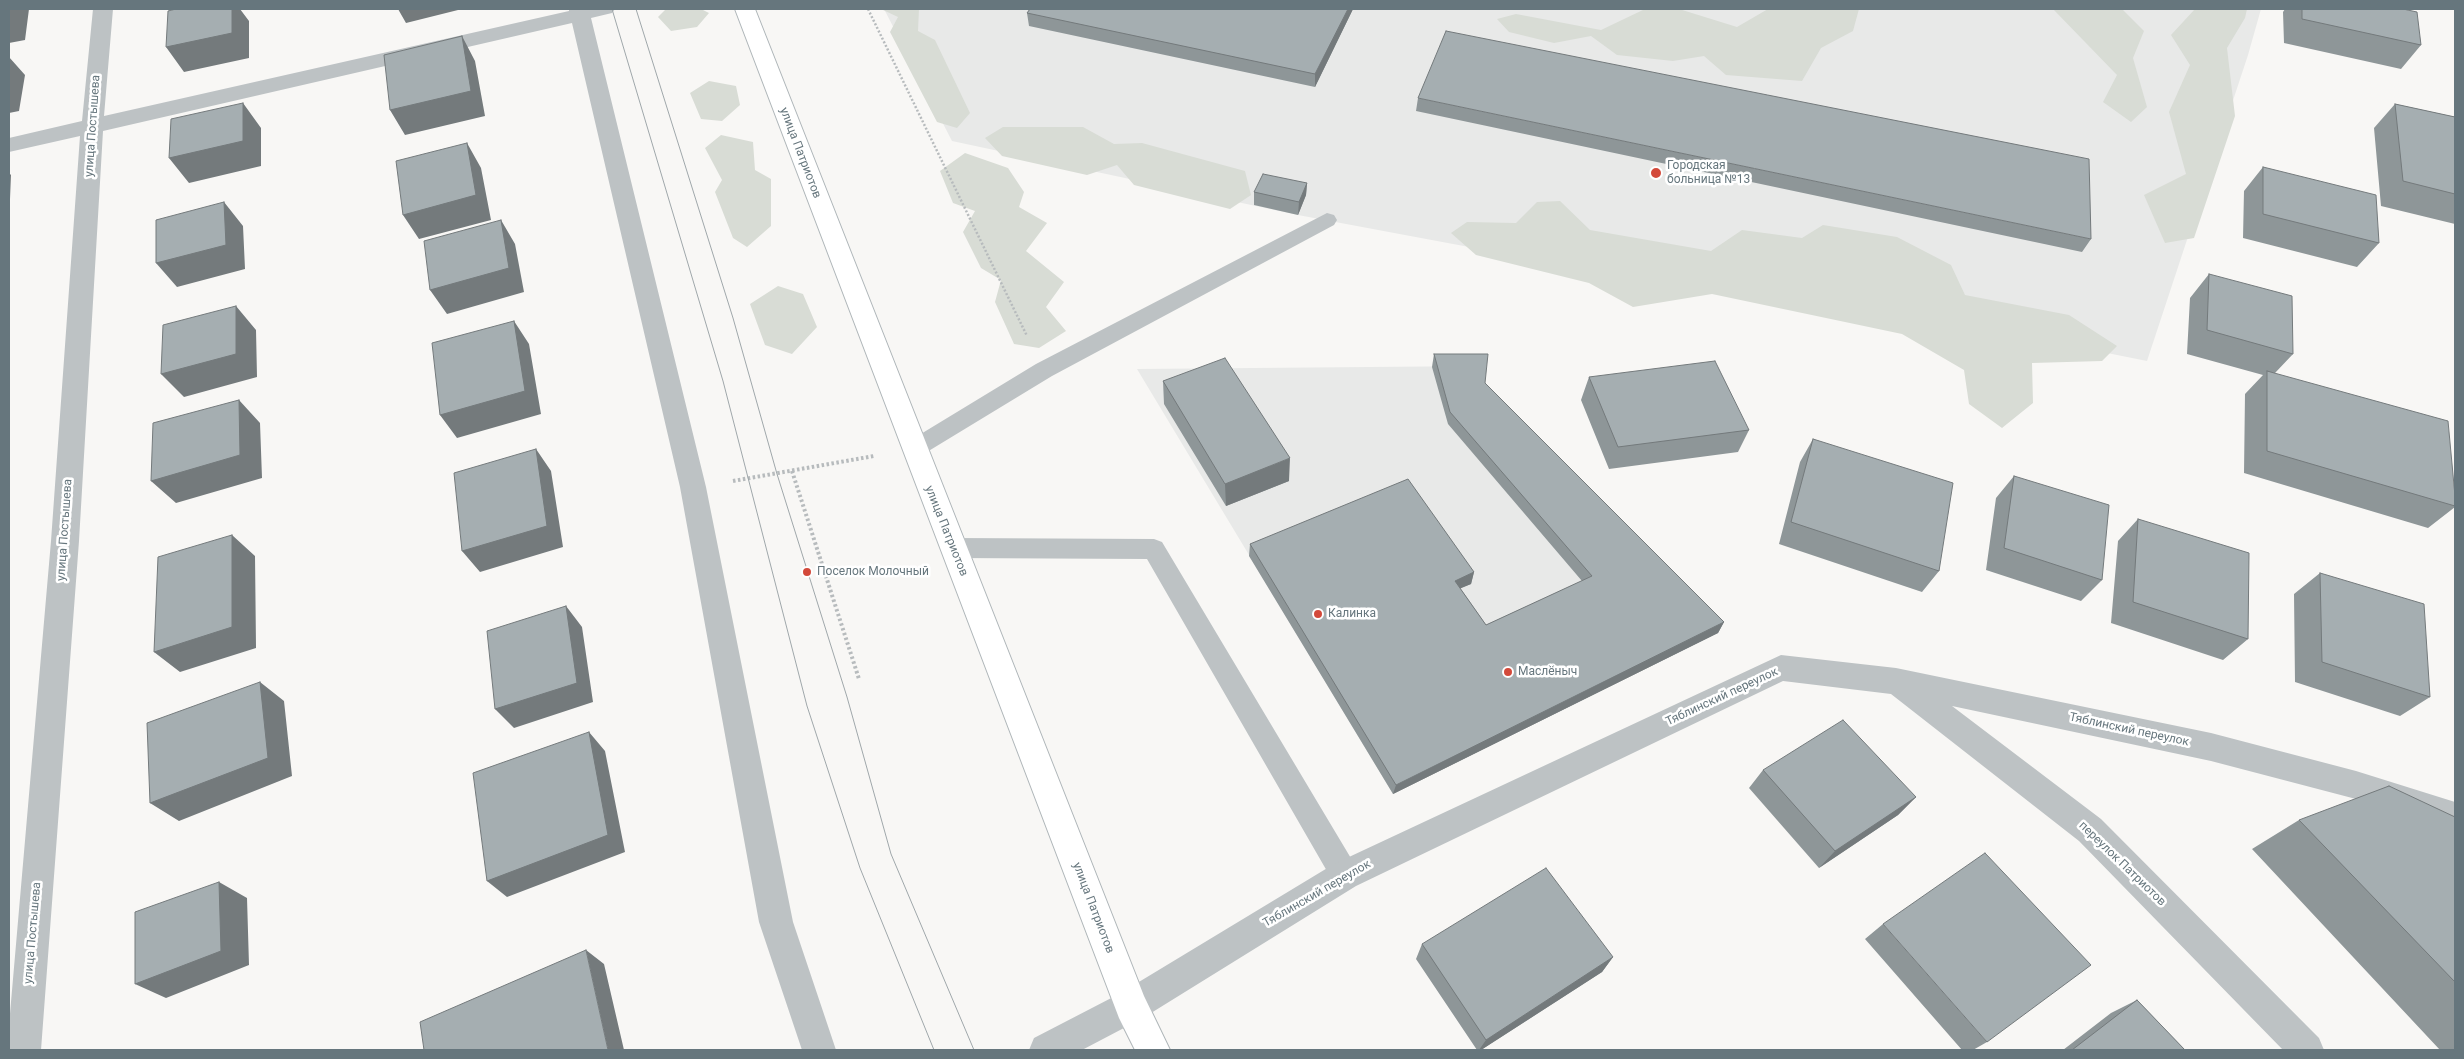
<!DOCTYPE html>
<html>
<head>
<meta charset="utf-8">
<style>
  body { margin:0 }
  #map { position:relative; width:2464px; height:1059px; overflow:hidden; background:#f8f7f5; font-family:Roboto,sans-serif }
  canvas { display:block }
  .frame { position:absolute; inset:0; border:10px solid #66767d; pointer-events:none }
</style>
</head>
<body>
<div id="map">
<canvas width="2464" height="1059"></canvas>
<div class="frame"></div>
</div>
<script>
const ctx = document.querySelector('canvas').getContext('2d');
ctx.lineJoin = 'round';
function paint(path, color) {
  ctx.fillStyle = color;
  ctx.fill(path, 'evenodd');
}
function poly(rows) {
  const path = new Path2D();
  for (const r of rows) {
    path.moveTo(r[0], r[1]);
    for (let i = 2; i < r.length; i += 2) path.lineTo(r[i], r[i + 1]);
  }
  return path;
}
function trace(path, color, width, dash) {
  ctx.strokeStyle = color;
  ctx.lineWidth = width;
  ctx.lineCap = dash ? 'butt' : 'round';
  ctx.setLineDash(dash || []);
  ctx.stroke(path);
}
function label(font, color, halo, rows, align = 'center') {
  ctx.font = font + ' Roboto,sans-serif';
  ctx.lineWidth = 5;
  ctx.setLineDash([]);
  ctx.textBaseline = 'middle';
  ctx.strokeStyle = halo;
  ctx.fillStyle = color;
  for (const [text, x, y, turn = 0] of rows) {
    ctx.save();
    ctx.translate(x, y);
    ctx.rotate((+turn || 0) * Math.PI / 180);
    ctx.textAlign = isNaN(turn) ? turn : align;
    if (halo) ctx.strokeText(text, 0, 0);
    ctx.fillText(text, 0, 0);
    ctx.restore();
  }
}
paint(poly([
  [884,9,2261,9,2248,55,2147,361,1569,245,1560,264,1298,215,952,141],
  [1485,366,1482,395,1718,633,1393,794,1137,369]
]), '#e8e9e8');
paint(poly([
  [666,9,701,9,709,13,697,27,671,31,658,17],
  [881,9,919,9,918,31,935,40,970,113,957,128,937,122,890,32,898,17],
  [1645,9,1679,9,1737,27,1768,9,1859,9,1853,31,1821,48,1802,81,1726,75,1704,56,1673,61,1617,55,1591,36,1554,43,1509,32,1497,19,1516,14,1601,30],
  [2053,9,2122,9,2144,31,2133,58,2147,107,2131,122,2103,102,2117,75],
  [2195,9,2247,9,2245,18,2227,48,2235,116,2194,238,2165,243,2144,195,2186,174,2169,112,2190,65,2171,35],
  [709,81,736,86,740,105,722,121,701,119,690,93],
  [1003,127,1083,127,1114,144,1142,143,1245,171,1251,195,1230,209,1134,185,1117,165,1087,175,1002,156,985,138],
  [721,135,753,142,755,170,771,179,771,226,747,247,733,238,715,192,722,180,705,148],
  [965,153,1008,168,1024,192,1019,207,1047,223,1026,251,1064,282,1046,307,1066,331,1039,348,1014,344,995,302,1001,280,981,268,963,232,975,211,953,203,940,171],
  [1560,201,1590,230,1711,251,1742,230,1802,238,1823,225,1897,237,1951,265,1965,295,2069,315,2117,346,2102,361,2032,363,2033,403,2002,428,1969,404,1964,370,1902,334,1712,294,1633,307,1589,283,1476,255,1451,233,1467,222,1516,223,1537,202],
  [778,286,803,294,817,327,792,354,765,345,750,304]
]), '#d8dcd5');
const secondary = poly([
  [735,9,755,9,1144,996,1170,1050,1135,1050,1119,1018,735,9]
]);
trace(secondary, '#afb6b9', 2);
trace(poly([
  [868,9,1027,336]
]), '#b7bbbd', 2.5, [2, 2]);
trace(poly([
  [792,471,859,679],
  [733,481,874,456]
]), '#b7bbbd', 4, [2.5, 2.5]);
paint(poly([
  [1327,213,1334,215,1337,220,1334,225,1052,376,922,455,914,458,906,455,903,449,906,443,1036,364,1327,213],
  [953,538,1154,539,1162,542,1355,865,1359,875,1355,885,1345,889,1335,885,1147,559,953,558,945,555,941,548,945,541,953,538]
]), '#bdc2c4');
paint(poly([
  [93,9,113,9,104,116,569,11,569,9,615,9,612,13,591,18,706,487,793,922,836,1050,802,1050,759,922,680,487,572,23,103,131,79,541,41,1050,9,1050,9,1025,51,541,80,136,9,152,9,138,82,121,93,9],
  [1781,655,1896,668,2211,733,2356,771,2455,802,2455,832,2356,799,2211,761,1952,706,2101,819,2319,1038,2324,1050,2283,1050,2079,841,1891,694,1783,681,1356,886,1143,1018,1082,1050,1029,1050,1034,1038,1119,994,1334,864,1781,655]
]), '#bdc2c4');
paint(secondary, '#fff');
trace(poly([
  [612,9,723,381,807,706,860,868,934,1050],
  [636,9,733,318,777,474,847,697,891,854,974,1050]
]), '#9fa7aa', 1);
paint(poly([
  [1030,9,1353,9,1315,87,1029,26,1027,13],
  [2285,9,2403,9,2421,45,2401,69,2284,43,2283,12],
  [1418,98,2091,239,2082,252,1416,111],
  [2395,104,2455,117,2455,224,2381,206,2374,128],
  [2263,167,2379,243,2357,267,2243,238,2244,191],
  [1307,183,1306,195,1298,215,1254,205,1254,192],
  [2209,274,2293,354,2275,373,2455,496,2455,507,2428,528,2244,473,2245,394,2263,375,2187,354,2190,298],
  [1434,354,1485,383,1724,622,1718,633,1393,794,1249,556,1250,544,1474,572,1471,584,1460,588,1486,625,1582,581,1448,424,1432,367],
  [1589,377,1749,430,1738,452,1609,469,1581,400],
  [1163,381,1289,481,1226,506,1164,404],
  [1813,439,1939,571,1922,592,1779,544,1800,462],
  [2014,476,2102,580,2081,601,1986,570,1996,498],
  [2138,519,2248,639,2223,660,2111,623,2118,541],
  [2320,573,2430,697,2400,716,2295,682,2294,594],
  [1763,770,1916,797,1898,815,1819,868,1749,788],
  [2455,817,2455,1050,2440,1050,2252,849,2299,820],
  [1883,924,1987,1042,1973,1050,1962,1050,1865,939],
  [1422,944,1613,957,1602,972,1481,1050,1477,1050,1416,959],
  [2137,1000,2185,1050,2063,1050,2111,1013]
]), '#8e9698');
paint(poly([
  [9,9,29,9,25,40,9,43],
  [232,9,240,9,249,21,249,58,184,72,166,47],
  [398,9,462,9,406,23],
  [1348,9,1353,9,1315,87,1315,74],
  [462,36,475,61,485,116,405,135,390,110],
  [9,57,25,75,19,111,9,113],
  [243,103,261,128,261,166,189,183,169,158],
  [467,143,481,168,491,220,419,239,403,215],
  [9,173,11,175,9,223],
  [1307,183,1306,195,1298,215,1299,202],
  [224,202,243,226,245,269,177,287,156,263],
  [501,220,515,244,524,292,447,314,430,290],
  [236,306,256,330,257,377,184,397,161,374],
  [514,321,529,344,541,414,457,438,440,415],
  [239,400,260,423,262,478,176,503,151,481],
  [536,449,551,471,563,547,480,572,462,551],
  [1290,458,1289,481,1226,506,1225,484],
  [232,535,255,556,256,648,180,672,154,652],
  [1474,572,1471,584,1452,592,1455,581],
  [566,606,582,627,593,702,514,728,495,709],
  [1724,622,1718,633,1393,794,1396,785],
  [260,682,284,701,292,776,179,821,150,803],
  [589,732,605,751,625,852,507,897,487,881],
  [1916,797,1898,815,1819,868,1835,851],
  [219,882,247,898,249,965,166,998,135,984],
  [586,950,604,964,624,1050,608,1050],
  [1613,957,1602,972,1481,1050,1479,1050,1486,1040]
]), '#747a7c');
const building = poly([
  [176,9,232,9,232,33,166,47,168,11,176,9],
  [1030,9,1348,9,1315,74,1027,13,1030,9],
  [2302,9,2403,9,2417,12,2421,45,2302,19,2302,9],
  [1446,31,2089,159,2091,239,1418,98,1446,31],
  [462,36,471,91,390,110,384,55,462,36],
  [243,103,243,141,169,158,171,119,243,103],
  [2395,104,2455,117,2455,194,2403,181,2395,104],
  [467,143,476,195,403,215,396,161,467,143],
  [2263,167,2376,195,2379,243,2263,214,2263,167],
  [1263,174,1307,183,1299,202,1254,192,1263,174],
  [224,202,226,245,156,263,156,220,224,202],
  [501,220,509,268,430,290,424,241,501,220],
  [2209,274,2292,296,2293,354,2207,330,2209,274],
  [236,306,236,354,161,374,163,325,236,306],
  [514,321,525,391,440,415,432,343,514,321],
  [1434,354,1488,354,1485,383,1724,622,1396,785,1250,544,1408,479,1474,572,1455,581,1486,625,1592,576,1450,412,1434,354],
  [1225,358,1290,458,1225,484,1163,381,1225,358],
  [1715,361,1749,430,1618,447,1589,377,1715,361],
  [2267,371,2448,421,2455,496,2455,506,2267,451,2267,371],
  [239,400,240,455,151,481,153,423,239,400],
  [1813,439,1953,483,1939,571,1791,522,1813,439],
  [536,449,547,526,462,551,454,473,536,449],
  [2014,476,2109,505,2102,580,2004,548,2014,476],
  [2138,519,2249,553,2248,639,2133,602,2138,519],
  [232,535,232,627,154,652,158,557,232,535],
  [2320,573,2424,604,2430,697,2322,662,2320,573],
  [566,606,577,683,495,709,487,631,566,606],
  [260,682,268,758,150,803,147,723,260,682],
  [1843,720,1916,797,1835,851,1763,770,1843,720],
  [589,732,608,835,487,881,473,773,589,732],
  [2389,786,2455,817,2455,982,2299,820,2389,786],
  [1985,853,2091,965,1987,1042,1883,924,1985,853],
  [1546,868,1613,957,1486,1040,1422,944,1546,868],
  [219,882,221,951,135,984,135,912,219,882],
  [586,950,608,1050,424,1050,420,1022,586,950],
  [2137,1000,2185,1050,2072,1050,2137,1000]
]);
paint(building, '#a5aeb1');
trace(building, '#747a7c', 1);
for (const [x, y, r, color] of [
  [1656,173,6,"#d3493a"],
  [807,572,5,"#d3493a"],
  [1318,614,5,"#d3493a"],
  [1508,672,5,"#d3493a"]
]) {
  const dot = new Path2D();
  dot.arc(x, y, r, 0, 2 * Math.PI);
  ctx.fillStyle = color;
  ctx.fill(dot);
  trace(dot, '#fff', 2);
}
label('12px', '#66767d', '#fff', [
  ["улица Постышева",93,126,-86],
  ["улица Патриотов",800,153,69],
  ["улица Постышева",65,530,-86],
  ["улица Патриотов",946,531,68],
  ["Тяблинский переулок",1722,697,-25],
  ["Тяблинский переулок",2129,730,12],
  ["переулок Патриотов",2122,864,44],
  ["Тяблинский переулок",1317,894,-30],
  ["улица Патриотов",1093,908,69],
  ["улица Постышева",33,933,-85]
]);
label('12px', '#66767d', '#fff', [
  ["Городская",1667,166],
  ["больница №13",1667,180],
  ["Поселок Молочный",817,572],
  ["Калинка",1328,614],
  ["Маслёныч",1518,672]
], 'left');
</script>
</body>
</html>
